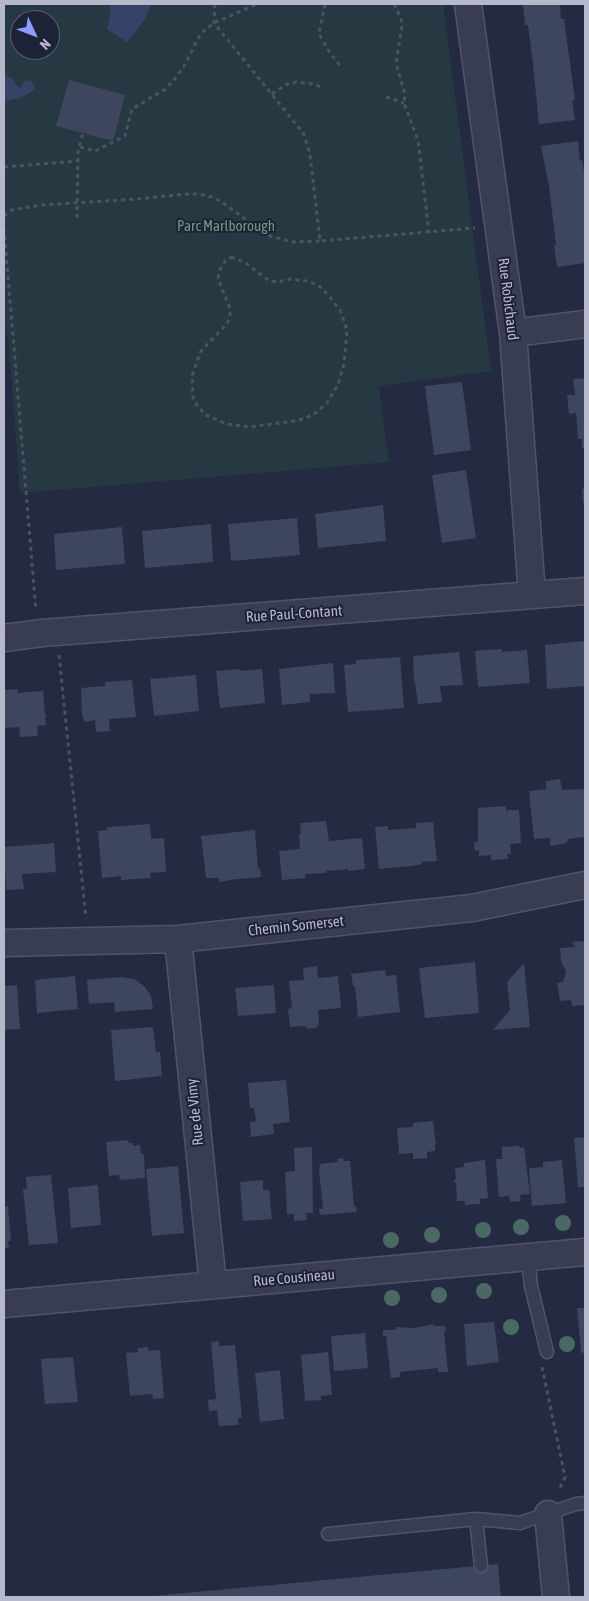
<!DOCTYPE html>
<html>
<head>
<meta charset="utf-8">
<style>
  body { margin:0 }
  #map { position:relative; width:589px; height:1601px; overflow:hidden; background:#242a41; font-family:"Asap Condensed",sans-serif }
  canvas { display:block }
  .frame { position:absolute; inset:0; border:5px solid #b5b9cb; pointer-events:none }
  .north { position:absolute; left:10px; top:10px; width:50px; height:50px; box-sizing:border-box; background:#1d2236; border:1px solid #5a5e72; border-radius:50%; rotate:133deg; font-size:14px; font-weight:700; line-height:20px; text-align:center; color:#b5b9cb }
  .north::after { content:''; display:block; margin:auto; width:18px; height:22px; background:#889dfd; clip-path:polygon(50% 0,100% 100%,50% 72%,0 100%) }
</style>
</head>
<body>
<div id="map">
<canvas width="589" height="1601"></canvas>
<div class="frame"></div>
<div class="north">N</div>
</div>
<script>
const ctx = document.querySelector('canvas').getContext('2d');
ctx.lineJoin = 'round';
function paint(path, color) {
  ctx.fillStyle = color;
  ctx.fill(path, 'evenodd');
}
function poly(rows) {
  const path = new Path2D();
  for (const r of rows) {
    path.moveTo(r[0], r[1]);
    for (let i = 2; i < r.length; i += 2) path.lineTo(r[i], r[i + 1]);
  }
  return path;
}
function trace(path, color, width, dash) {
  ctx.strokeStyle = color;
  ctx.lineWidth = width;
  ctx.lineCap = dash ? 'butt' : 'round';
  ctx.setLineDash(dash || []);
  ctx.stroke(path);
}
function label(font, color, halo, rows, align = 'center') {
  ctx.font = font + ' "Asap Condensed",sans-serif';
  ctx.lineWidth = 4;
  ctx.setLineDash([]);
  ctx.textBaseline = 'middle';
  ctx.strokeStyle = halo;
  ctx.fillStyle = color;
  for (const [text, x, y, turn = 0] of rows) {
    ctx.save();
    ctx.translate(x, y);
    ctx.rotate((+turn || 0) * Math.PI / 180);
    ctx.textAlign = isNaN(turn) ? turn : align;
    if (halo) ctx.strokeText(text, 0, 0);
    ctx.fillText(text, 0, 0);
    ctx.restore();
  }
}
paint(poly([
  [4,4,443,4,491,371,379,386,389,462,20,493,8,335,4,335],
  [20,20,50,20,50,50,20,50]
]), '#263942');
paint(poly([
  [110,4,151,4,145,19,127,42,107,29,110,16],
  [4,75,12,78,19,88,24,82,30,80,33,83,35,88,31,92,20,98,4,101]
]), '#374269');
paint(poly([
  [523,4,560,4,561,19,564,19,575,100,572,101,575,120,539,124,533,64,528,25,525,25],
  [69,80,125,95,113,141,56,126],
  [578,141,580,161,582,160,584,172,585,172,585,263,557,267,554,245,556,245,549,186,541,146],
  [585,378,585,448,582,448,582,439,578,439,576,413,569,414,567,395,575,395,573,379],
  [462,382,471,450,434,455,425,386],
  [466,470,476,538,442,543,432,475],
  [582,489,585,489,585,503,583,503],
  [383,505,386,541,318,548,315,514],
  [297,518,300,555,231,561,228,524],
  [211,524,213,562,145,568,142,531],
  [122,527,125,564,56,570,54,534],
  [585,641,585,686,547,689,545,645],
  [502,649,502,652,527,650,530,683,478,687,475,651],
  [459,652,463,685,440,686,442,702,418,704,415,682,414,683,413,656],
  [400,657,404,708,348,712,344,665,356,664,356,660],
  [333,663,335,693,310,694,310,702,282,705,279,669],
  [240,669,240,671,262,669,265,703,220,708,216,671],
  [196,675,199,711,154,716,150,679],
  [132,680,136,717,109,719,110,731,96,732,95,720,84,722,82,714,81,688,105,686,105,682],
  [18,689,18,693,43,691,45,714,47,717,45,717,46,725,37,726,38,736,20,737,19,727,4,728,4,690],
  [560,779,562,790,585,789,585,837,568,839,567,843,550,846,550,838,534,839,529,791,546,789,546,781],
  [506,806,507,813,508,810,519,810,521,843,510,844,511,854,507,854,508,859,491,860,491,855,479,856,479,850,475,851,474,842,478,842,478,808],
  [326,821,329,841,362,838,365,869,348,871,348,869,326,871,326,873,305,874,305,878,282,880,279,851,300,849,299,834,301,834,300,823],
  [433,822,437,861,422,862,422,864,412,866,379,869,375,827,388,826,388,830,416,828,416,823],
  [150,824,151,839,164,838,166,872,150,873,151,878,121,880,121,876,102,878,98,831,107,830,107,827],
  [255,830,258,870,260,868,261,877,228,880,228,881,219,882,219,878,206,878,201,836],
  [54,843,56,872,22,874,24,889,6,890,4,847],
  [585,941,585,1005,572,1006,571,1000,560,1001,557,983,563,982,566,972,561,961,560,948,575,947,572,942],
  [475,962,479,1013,425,1018,419,968],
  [524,963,530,1027,493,1030,510,1010,507,982],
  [317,966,318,978,338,976,341,1008,318,1010,319,1024,316,1028,307,1029,305,1026,290,1027,288,1009,292,1008,289,981,304,980,303,968],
  [385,970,386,976,396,975,400,1012,358,1017,355,986,353,986,351,974],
  [75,976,78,1009,37,1013,35,980],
  [120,977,134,979,144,986,151,996,153,1009,115,1012,114,1002,89,1004,87,980],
  [17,985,20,1029,4,1030,4,986],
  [274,985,276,1013,238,1016,235,988],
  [153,1027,156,1053,160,1052,162,1076,115,1081,111,1030],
  [286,1080,290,1122,273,1124,274,1134,251,1137,250,1122,256,1121,254,1108,250,1108,248,1083],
  [433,1121,436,1144,435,1144,435,1151,427,1152,427,1158,413,1159,413,1153,399,1154,397,1128,413,1127,413,1123],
  [585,1137,585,1187,578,1187,574,1138],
  [128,1140,129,1143,133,1143,133,1146,140,1145,141,1154,144,1154,145,1178,120,1180,119,1175,109,1176,106,1142],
  [519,1146,519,1148,524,1147,530,1194,520,1195,521,1201,510,1202,509,1196,499,1197,496,1159,502,1159,502,1147],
  [312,1147,313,1213,306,1213,307,1220,294,1221,294,1214,287,1214,285,1172,295,1171,294,1148],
  [343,1158,344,1161,350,1161,354,1206,356,1207,357,1212,320,1215,319,1209,323,1209,319,1170,320,1164,338,1162,337,1159],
  [485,1160,488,1198,480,1199,480,1204,465,1205,465,1201,457,1201,456,1182,454,1183,454,1180,456,1179,455,1168,464,1167,464,1163],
  [562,1160,566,1203,532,1206,529,1168,543,1167,543,1162],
  [178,1166,184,1233,152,1236,146,1169],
  [51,1175,58,1243,29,1245,23,1189,27,1189,26,1177],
  [263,1180,263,1190,269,1190,272,1219,243,1221,240,1182],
  [98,1185,101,1225,71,1228,68,1188],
  [8,1206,11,1241,8,1241,9,1248,4,1248,4,1207],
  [577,1308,585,1308,585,1352,581,1353],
  [494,1322,499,1362,467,1366,464,1324],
  [433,1324,434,1326,445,1326,446,1331,444,1332,448,1372,438,1372,438,1368,418,1370,400,1372,400,1377,391,1378,386,1336,383,1336,383,1330,396,1330,395,1327,415,1328],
  [365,1333,368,1368,334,1371,331,1336],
  [219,1341,219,1346,235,1345,242,1418,238,1418,238,1425,219,1426,217,1410,209,1411,208,1400,216,1399,211,1342],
  [148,1347,148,1351,160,1350,164,1398,153,1399,152,1394,130,1396,126,1353,138,1352,138,1348],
  [328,1352,332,1395,321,1396,321,1400,305,1401,301,1355],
  [73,1357,78,1402,45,1404,41,1359],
  [280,1370,284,1419,260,1422,255,1373],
  [498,1564,501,1597,153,1597,153,1596]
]), '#3e455f');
const service = poly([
  [528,1258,531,1286,547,1352],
  [476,1519,481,1566],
  [328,1534,476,1519,520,1523,576,1504,585,1503]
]);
const minor = poly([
  [468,4,513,333,532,595],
  [513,333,585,324],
  [4,638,42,633,585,591],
  [178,939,213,1285],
  [4,943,178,939,472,908,585,885],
  [4,1304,585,1252],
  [548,1514,556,1597]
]);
trace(service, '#505568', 15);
trace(minor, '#505568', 29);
trace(poly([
  [215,4,214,23,304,134,310,155,320,241,475,228],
  [325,4,319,34,330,53,341,67],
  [394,4,401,19,402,26,396,63,405,94,404,103,418,140,429,233],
  [272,94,287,84,296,82,315,84,320,87],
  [386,97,404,103],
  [80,147,95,151,125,136,132,109,164,90,174,80,184,66,201,33,214,23,257,4],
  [4,167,79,161],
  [4,216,11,210,41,205,137,199,185,194,199,194,212,197,222,202,267,235,292,242,320,241],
  [77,218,78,152,83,133],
  [4,228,36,611],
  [231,257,246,263,268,280,276,282,290,279,306,281,318,285,329,296,340,310,347,330,344,364,338,385,327,403,317,412,306,418,294,421,249,427,227,424,206,415,198,407,193,398,192,376,201,351,227,324,230,317,230,309,218,278,220,269,225,261,231,257],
  [59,655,86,918],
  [542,1367,565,1477,559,1490]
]), '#44565f', 3, [4, 4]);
trace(service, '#383d51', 12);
trace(minor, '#383d51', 26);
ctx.fillStyle = '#4b6964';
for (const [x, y] of [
  [563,1223],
  [521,1227],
  [483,1230],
  [432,1235],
  [391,1240],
  [484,1291],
  [439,1295],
  [392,1298],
  [511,1327],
  [567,1344]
]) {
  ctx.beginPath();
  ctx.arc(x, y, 8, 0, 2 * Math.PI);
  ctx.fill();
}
label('15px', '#6b9d81', '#1d2236', [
  ["Parc Marlborough",226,226]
]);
label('15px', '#b5b9cb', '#1d2236', [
  ["Rue Robichaud",508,299,83],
  ["Rue Paul-Contant",294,614,-4],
  ["Chemin Somerset",296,926,-6],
  ["Rue de Vimy",195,1112,-96],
  ["Rue Cousineau",294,1278,-5]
]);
</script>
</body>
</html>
